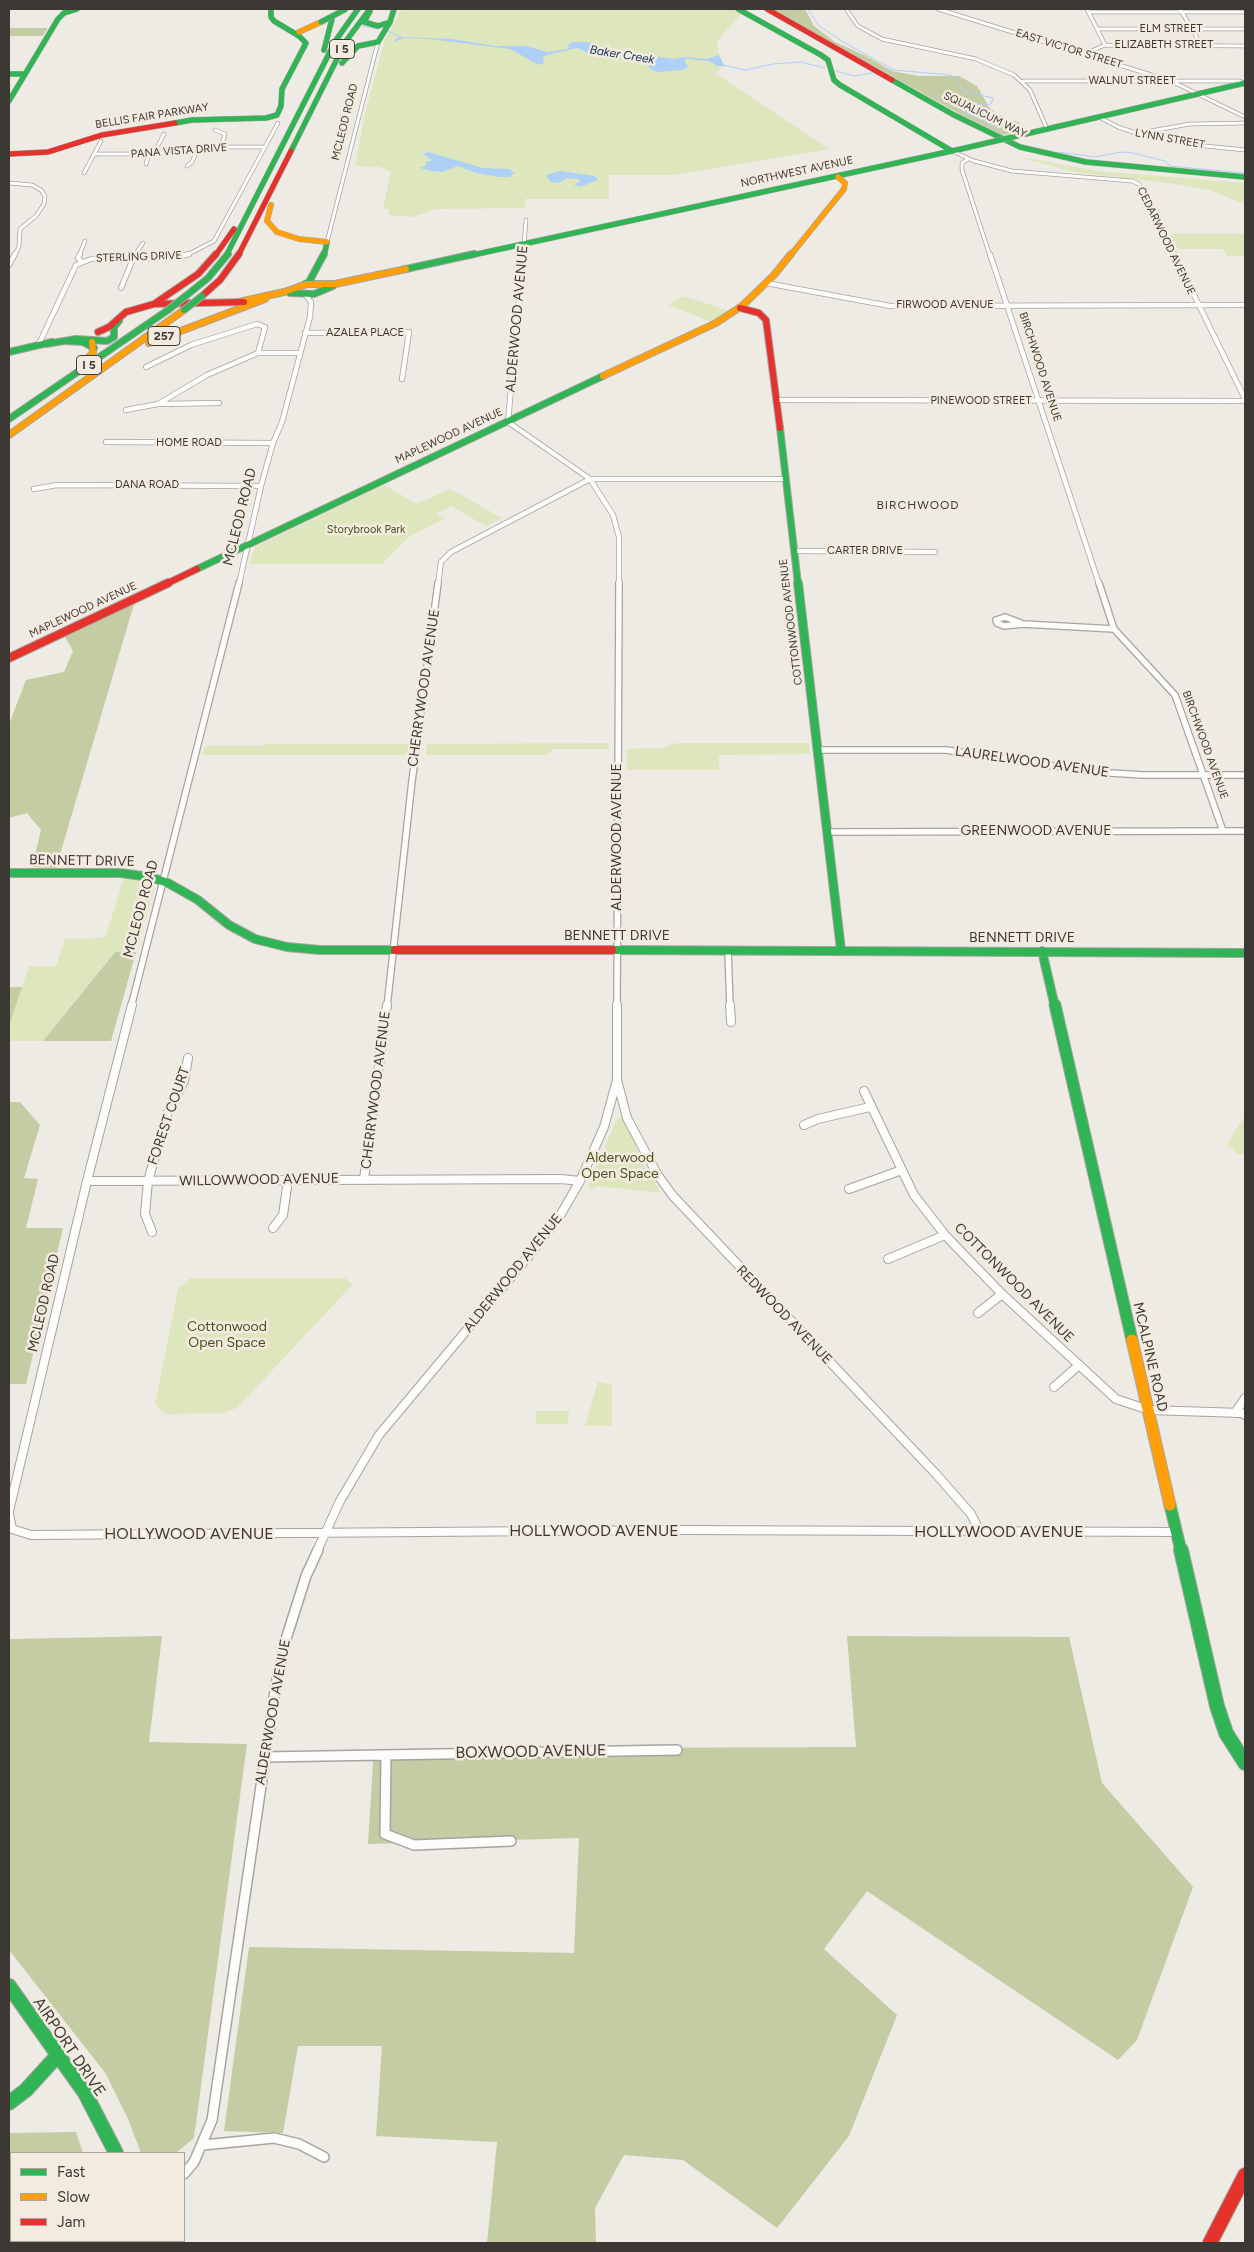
<!DOCTYPE html>
<html>
<head>
<meta charset="utf-8">
<style>
  body { margin:0 }
  #map { position:relative; width:1254px; height:2252px; overflow:hidden; background:#eeeae4; font-family:Figtree,sans-serif }
  canvas { display:block }
  .frame { position:absolute; inset:0; border:10px solid #3c3934; pointer-events:none }
  .legend { position:absolute; left:10px; top:2152px; width:175px; height:90px; box-sizing:border-box; background:#f3ebdf; border:1px solid #aaa49b; margin:0; padding:6px 9px; list-style:none; font-size:15px; color:#3c3934 }
  .legend li { display:flex; align-items:center; gap:10px; height:25px }
  .legend b { width:25px; border:1px solid #aaa49b }
</style>
</head>
<body>
<div id="map">
<canvas width="1254" height="2252"></canvas>
<div class="frame"></div>
<ul class="legend">
<li><b style="height:6px;background:#30b455"></b>Fast</li>
<li><b style="height:6px;background:#ff9f0a"></b>Slow</li>
<li><b style="height:6px;background:#e5322d"></b>Jam</li>
</ul>
</div>
<script>
const ctx = document.querySelector('canvas').getContext('2d');
ctx.lineJoin = 'round';
function paint(path, color) {
  ctx.fillStyle = color;
  ctx.fill(path, 'evenodd');
}
function poly(rows) {
  const path = new Path2D();
  for (const r of rows) {
    path.moveTo(r[0], r[1]);
    for (let i = 2; i < r.length; i += 2) path.lineTo(r[i], r[i + 1]);
  }
  return path;
}
function trace(path, color, width, dash) {
  ctx.strokeStyle = color;
  ctx.lineWidth = width;
  ctx.lineCap = dash ? 'butt' : 'round';
  ctx.setLineDash(dash || []);
  ctx.stroke(path);
}
function label(font, color, halo, rows, align = 'center') {
  ctx.font = font + ' Figtree,sans-serif';
  ctx.lineWidth = 5;
  ctx.setLineDash([]);
  ctx.textBaseline = 'middle';
  ctx.strokeStyle = halo;
  ctx.fillStyle = color;
  for (const [text, x, y, turn = 0] of rows) {
    ctx.save();
    ctx.translate(x, y);
    ctx.rotate((+turn || 0) * Math.PI / 180);
    ctx.textAlign = isNaN(turn) ? turn : align;
    if (halo) ctx.strokeText(text, 0, 0);
    ctx.fillText(text, 0, 0);
    ctx.restore();
  }
}
paint(poly([
  [402,9,731,9,741,14,717,41,718,52,725,66,715,73,829,149,674,175,609,175,609,199,525,199,525,208,436,209,413,217,388,215,389,209,383,209,391,172,379,167,355,166,365,114,385,39],
  [1015,156,1098,171,1245,183,1245,204,1209,190,1177,184,1075,172],
  [1170,234,1245,234,1245,256,1227,256,1223,249,1178,249],
  [683,296,730,311,712,322,669,305],
  [384,485,417,504,450,489,502,518,486,526,451,506,436,514,444,519,410,536,382,564,250,564,255,547],
  [609,743,609,749,553,749,546,755,426,755,427,744],
  [678,743,809,743,810,754,719,755,719,770,627,770,627,749,662,748],
  [264,744,409,744,408,755,203,755,205,746,263,746],
  [124,878,150,883,155,887,136,952,114,952,43,1041,9,1041,9,1026,29,966,56,966,65,939,105,938],
  [1245,1116,1245,1154,1238,1154,1227,1144],
  [620,1117,626,1122,642,1161,661,1193,598,1186,591,1189,588,1186,616,1121],
  [191,1278,345,1278,352,1285,237,1408,222,1413,165,1414,155,1404,178,1289],
  [598,1382,612,1385,612,1426,585,1426],
  [536,1411,569,1411,568,1424,536,1424]
]), '#dee6bd');
paint(poly([
  [771,9,805,9,814,26,835,42,866,56,892,71,918,76,959,76,977,86,990,109,1008,120,1019,122,1020,124,1011,126,1010,131,1014,133,1003,135,960,114],
  [9,28,48,28,43,36,9,36],
  [134,604,56,868,32,867,41,830,27,813,9,818,9,724,26,680,64,672,73,651,65,637],
  [115,952,136,952,111,1041,43,1041],
  [9,987,22,987,9,1026],
  [9,1102,20,1102,40,1125,24,1178,38,1179,26,1228,63,1228,26,1384,9,1384],
  [162,1636,149,1742,247,1744,194,2138,176,2153,141,2153,128,2119,106,2074,9,1950,9,1639],
  [847,1636,1069,1637,1102,1783,1193,1887,1137,2040,1118,2060,867,1891,824,1949,897,2015,849,2136,777,2228,683,2160,624,2155,595,2208,596,2243,487,2243,497,2142,376,2136,382,2046,298,2046,283,2133,224,2131,249,1947,574,1953,579,1838,368,1844,374,1749,856,1747],
  [76,2132,83,2153,11,2153,11,2241,114,2241,115,2243,9,2243,9,2133]
]), '#c4cca3');
paint(poly([
  [401,37,451,39,495,46,526,46,547,52,568,49,569,44,573,42,587,42,591,43,596,51,604,52,634,53,673,59,685,57,707,59,719,55,724,66,717,66,709,61,687,59,684,60,688,67,682,70,658,72,652,70,641,59,632,55,587,52,577,48,547,55,543,57,544,63,539,65,510,49,430,39,403,38,395,42,396,38],
  [428,152,483,168,510,169,514,173,510,177,500,177,476,173,458,166,442,172,431,171,420,168,426,165,426,162,432,160,423,154],
  [559,171,595,176,598,180,580,187,574,185,580,181,578,179,566,178,559,183,551,182,546,175]
]), '#aecff6');
trace(poly([
  [808,9,818,25,843,42,894,70,950,75,957,79,961,89,966,92,993,98,991,104,963,106,961,110,1000,130],
  [362,26,378,29],
  [388,31,402,38],
  [719,64,745,70,773,64,801,62,825,68],
  [836,71,854,76,872,73],
  [886,71,892,70],
  [1059,152,1094,157,1122,152,1133,153,1165,161,1170,166,1245,173]
]), '#aecff6', 1);
const streetFar4 = poly([
  [846,9,858,26,882,39,976,59,1014,75,1030,90,1047,129],
  [938,9,1171,81,1245,117],
  [1087,9,1105,45],
  [1180,9,1202,46],
  [1088,12,1245,12],
  [1097,29,1245,29],
  [1085,54,1105,45,1245,46],
  [1023,81,1162,81],
  [1173,81,1240,81],
  [1099,117,1118,127,1145,136,1185,144,1245,150],
  [215,130,225,134,221,147],
  [1139,133,1190,124,1245,123],
  [952,151,974,161,1012,171,1132,181,1139,184,1174,256],
  [94,154,149,154,221,147,265,147],
  [968,159,962,163,962,170,990,256],
  [146,164,149,154,155,151,164,134],
  [187,166,192,162,197,150],
  [84,173,101,141],
  [9,183,32,185,41,190,45,196,44,204,36,216,20,229,19,247,14,256],
  [327,242,378,42],
  [79,256,85,241],
  [134,256,143,243],
  [185,256,214,241,278,123],
  [523,256,526,220]
]);
const streetFar3 = poly([
  [80,254,78,258,82,262],
  [523,254,508,422,590,479,613,515,619,537,619,584],
  [990,254,1099,584],
  [1174,254,1245,399],
  [9,265,15,254],
  [766,283,890,306,1245,305],
  [121,288,135,254],
  [305,333,409,332,402,379],
  [38,346,76,265,91,259,174,258,189,254],
  [146,367,191,345,257,324,265,327,258,353],
  [776,400,1245,401],
  [160,404,219,403],
  [126,410,158,404,207,375,258,353,300,353],
  [106,442,273,443],
  [34,489,57,485,261,486],
  [795,551,935,552],
  [239,584,261,486,273,443,282,422,310,317,311,302,305,294],
  [438,584,441,562,451,552,590,479,787,479]
]);
const streetFar2 = poly([
  [1099,583,1114,629,1175,695,1223,831],
  [1005,617,1023,624,1004,626,997,623,996,620,1005,617],
  [1023,624,1114,629],
  [818,750,946,750,1094,772,1143,775,1245,775],
  [827,832,1245,831],
  [728,950,730,1007],
  [131,1007,239,583],
  [387,1007,412,781,438,583],
  [617,1007,619,583]
]);
const streetFar1 = poly([
  [730,1005,731,1022],
  [617,1080,627,1118,657,1174,673,1196,936,1474,971,1514,980,1532],
  [864,1091,914,1195,945,1235,1002,1294,1116,1399,1149,1410,1242,1413,1245,1415],
  [804,1125,818,1119,870,1107],
  [364,1179,387,1005],
  [87,1181,561,1179,580,1181],
  [849,1189,902,1170],
  [273,1228,283,1215,288,1180],
  [152,1232,145,1214,148,1181,167,1114,184,1081,188,1058],
  [888,1259,945,1235],
  [978,1313,1002,1294],
  [1054,1387,1079,1365],
  [1235,1413,1245,1398],
  [9,1511,87,1181,132,1005],
  [9,1514,12,1529,31,1535,685,1530,1177,1532],
  [317,1551,340,1501,379,1435,532,1252,561,1214,580,1181,604,1127,617,1080,617,1005]
]);
const street = poly([
  [386,1756,385,1834,414,1845,511,1841],
  [264,1757,677,1750],
  [203,2145,274,2138,299,2144,324,2157],
  [184,2174,194,2162,212,2120,276,1684,286,1639,306,1576,318,1550]
]);
const fastFar4 = poly([
  [738,9,821,55,828,60,834,80,840,85,952,151],
  [370,11,364,22,378,26,390,22,394,9],
  [378,42,390,22],
  [324,50,332,19],
  [342,63,358,46,378,42],
  [9,74,25,74],
  [892,80,954,115,1020,147,1086,162,1245,177],
  [9,101,58,19,64,13,77,9],
  [175,123,192,120,266,118,277,115,281,106,282,89,306,43,299,36,274,21,271,17,271,9],
  [1017,136,1245,83],
  [291,151,346,41,370,9],
  [226,256,336,40,358,9],
  [324,256,327,242],
  [468,256,961,149]
]);
const fastFar3 = poly([
  [406,269,474,254],
  [305,284,309,282,324,254],
  [290,293,314,294,333,286],
  [187,295,208,278,228,254],
  [65,341,83,342,94,348],
  [46,344,76,339,107,341,114,337,114,327,119,321],
  [9,352,52,342],
  [9,419,168,310],
  [780,428,798,584],
  [197,569,603,376]
]);
const fastFar2 = poly([
  [798,583,841,950],
  [9,873,120,873,150,877,168,883,198,900,229,925,255,939,287,947,320,950,395,950],
  [612,950,1245,953],
  [1042,951,1055,1007]
]);
const fastFar1 = poly([
  [1055,1005,1132,1340],
  [1170,1505,1181,1551]
]);
const fast = poly([
  [1181,1550,1217,1706,1226,1733,1245,1763],
  [9,1986,85,2093,116,2153],
  [9,2103,26,2090,58,2055]
]);
const slowFar2 = poly([
  [299,32,321,22],
  [271,205,267,221,277,232,299,239,327,242],
  [790,256,844,189,845,183,838,177]
]);
const slowFar1 = poly([
  [239,302,284,292,307,284,335,284,406,269],
  [149,343,265,299],
  [82,364,93,353,92,342],
  [603,376,716,323,742,306,774,275,791,254],
  [9,435,184,310]
]);
const slow = poly([
  [1132,1340,1170,1505]
]);
const jamFar3 = poly([
  [767,9,892,80],
  [9,154,48,152,102,135,175,123],
  [215,256,234,229],
  [238,256,291,151]
]);
const jamFar2 = poly([
  [202,296,220,280,239,254],
  [154,304,198,274,216,254],
  [740,308,759,313,766,320,780,428],
  [98,332,109,327,126,312,154,304,244,302],
  [166,584,197,569]
]);
const jamFar1 = poly([
  [9,658,168,583],
  [395,950,612,950]
]);
const jam = poly([
  [141,2241,142,2243],
  [1210,2243,1245,2175]
]);
trace(streetFar4, '#a7a4a0', 4.5);
trace(streetFar3, '#a7a4a0', 6);
trace(streetFar2, '#a7a4a0', 8);
trace(streetFar1, '#a7a4a0', 10);
trace(street, '#a7a4a0', 12);
trace(fastFar4, '#a7a4a0', 6);
trace(fastFar3, '#a7a4a0', 8);
trace(fastFar2, '#a7a4a0', 10);
trace(fastFar1, '#a7a4a0', 13);
trace(fast, '#a7a4a0', 16);
trace(slowFar2, '#a7a4a0', 6);
trace(slowFar1, '#a7a4a0', 8);
trace(slow, '#a7a4a0', 13);
trace(jamFar3, '#a7a4a0', 6);
trace(jamFar2, '#a7a4a0', 8);
trace(jamFar1, '#a7a4a0', 10);
trace(jam, '#a7a4a0', 16);
trace(streetFar4, '#fcfcfb', 3);
trace(streetFar3, '#fcfcfb', 4.5);
trace(streetFar2, '#fcfcfb', 5.5);
trace(streetFar1, '#fcfcfb', 8);
trace(street, '#fcfcfb', 9);
trace(fastFar4, '#30b455', 5);
trace(fastFar3, '#30b455', 6);
trace(fastFar2, '#30b455', 8);
trace(fastFar1, '#30b455', 11);
trace(fast, '#30b455', 14);
trace(slowFar2, '#ff9f0a', 5);
trace(slowFar1, '#ff9f0a', 6);
trace(slow, '#ff9f0a', 11);
trace(jamFar3, '#e5322d', 5);
trace(jamFar2, '#e5322d', 6);
trace(jamFar1, '#e5322d', 8);
trace(jam, '#e5322d', 14);
const fastBridgeFar1 = poly([
  [321,22,346,9],
  [961,149,1017,136]
]);
const fastBridge = poly([
  [168,310,187,295],
  [184,310,202,296]
]);
trace(fastBridgeFar1, '#a7a4a0', 6, []);
trace(fastBridge, '#a7a4a0', 8, []);
trace(fastBridgeFar1, '#30b455', 5);
trace(fastBridge, '#30b455', 6);
label('11px', '#3c3934', '#f3ebdf', [
  ["ELM STREET",1171,29],
  ["ELIZABETH STREET",1164,45],
  ["EAST VICTOR STREET",1069,49,17],
  ["WALNUT STREET",1132,81],
  ["SQUALICUM WAY",985,115,26],
  ["BELLIS FAIR PARKWAY",152,116,-9],
  ["MCLEOD ROAD",345,122,-76],
  ["LYNN STREET",1170,139,10],
  ["PANA VISTA DRIVE",179,151,-4],
  ["NORTHWEST AVENUE",797,172,-12],
  ["CEDARWOOD AVENUE",1166,241,64],
  ["STERLING DRIVE",139,257,-2],
  ["FIRWOOD AVENUE",945,305],
  ["AZALEA PLACE",365,333],
  ["BIRCHWOOD AVENUE",1040,367,72],
  ["PINEWOOD STREET",981,401],
  ["MAPLEWOOD AVENUE",449,436,-25],
  ["HOME ROAD",189,443],
  ["DANA ROAD",147,485],
  ["CARTER DRIVE",865,551],
  ["MAPLEWOOD AVENUE",83,610,-25],
  ["COTTONWOOD AVENUE",791,622,-97],
  ["BIRCHWOOD AVENUE",1205,745,70]
]);
label('11px', '#46511d', '#f3ebdf', [
  ["Storybrook Park",366,530]
]);
for (const [x, y, w] of [
  [342,49,25],
  [164,336,32],
  [89,365,25]
]) {
  const box = new Path2D();
  box.roundRect(x - w / 2, y - 9.5, w, 19, 4);
  ctx.fillStyle = '#f3ebdf';
  ctx.fill(box);
  trace(box, '#3c3934', 1);
}
label('bold 12px', '#3c3934', null, [
  ["I 5",342,49],
  ["257",164,336],
  ["I 5",89,365]
]);
label('italic 12px', '#0f3155', '#f3ebdf', [
  ["Baker Creek",622,55,9]
]);
ctx.letterSpacing = '1px';
label('12px', '#3c3934', '#f3ebdf', [
  ["BIRCHWOOD",918,505]
]);
ctx.letterSpacing = '0px';
label('14px', '#3c3934', '#f3ebdf', [
  ["ALDERWOOD AVENUE",517,319,-85],
  ["MCLEOD ROAD",240,517,-76],
  ["CHERRYWOOD AVENUE",424,688,-82],
  ["LAURELWOOD AVENUE",1032,762,8],
  ["GREENWOOD AVENUE",1036,831],
  ["ALDERWOOD AVENUE",617,837,-90],
  ["BENNETT DRIVE",82,861,1],
  ["MCLEOD ROAD",141,909,-75],
  ["BENNETT DRIVE",617,936],
  ["BENNETT DRIVE",1022,938],
  ["CHERRYWOOD AVENUE",376,1090,-83],
  ["FOREST COURT",169,1116,-71],
  ["WILLOWWOOD AVENUE",259,1180,-1],
  ["ALDERWOOD AVENUE",513,1273,-51],
  ["COTTONWOOD AVENUE",1014,1283,45],
  ["MCLEOD ROAD",44,1303,-77],
  ["REDWOOD AVENUE",784,1315,46],
  ["MCALPINE ROAD",1150,1357,77],
  ["ALDERWOOD AVENUE",273,1712,-80]
]);
label('14px', '#46511d', '#f3ebdf', [
  ["Alderwood",620,1158],
  ["Open Space",620,1174],
  ["Cottonwood",227,1327],
  ["Open Space",227,1343]
]);
label('16px', '#3c3934', '#f3ebdf', [
  ["HOLLYWOOD AVENUE",594,1531],
  ["HOLLYWOOD AVENUE",999,1532],
  ["HOLLYWOOD AVENUE",189,1534],
  ["BOXWOOD AVENUE",531,1752,-1],
  ["AIRPORT DRIVE",69,2047,56]
]);
</script>
</body>
</html>
